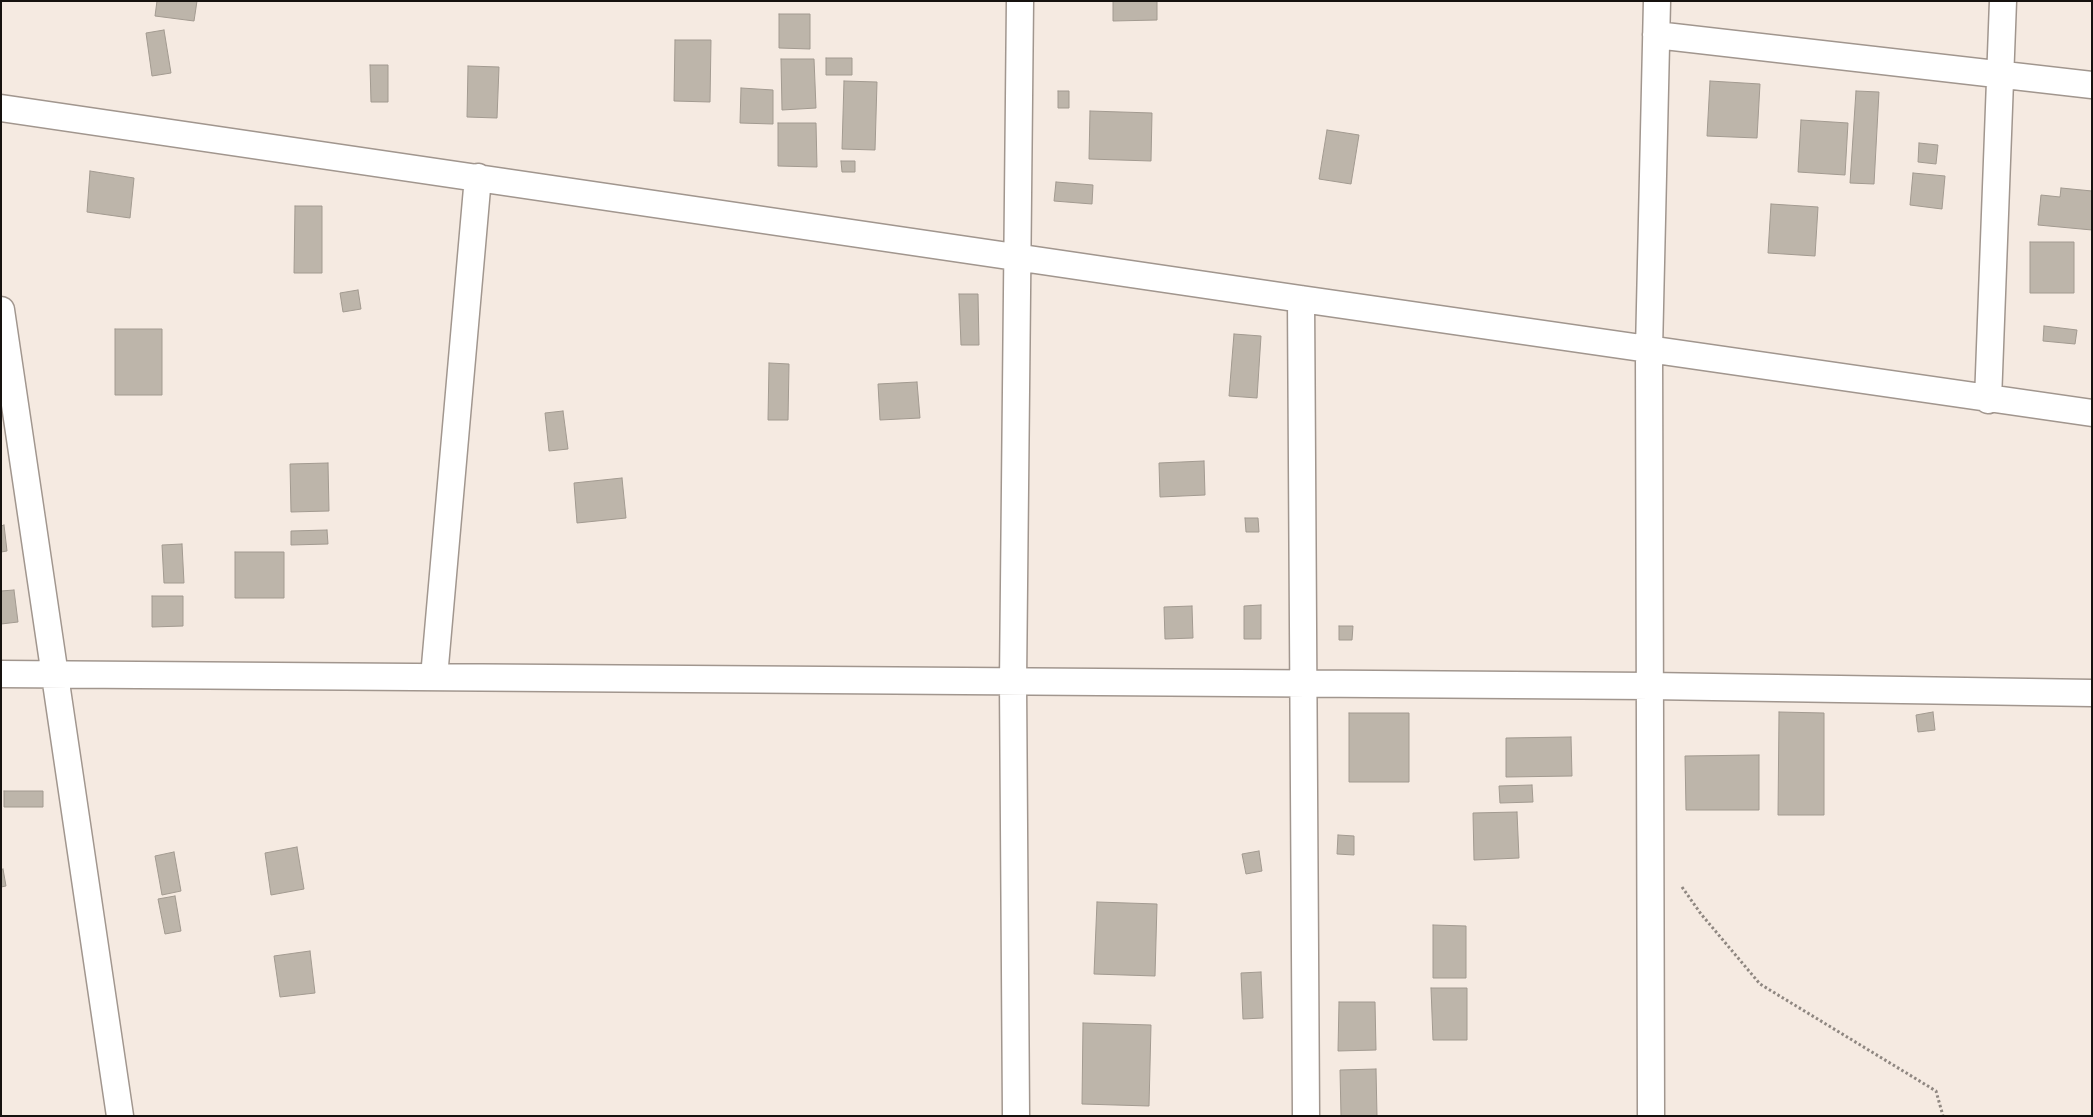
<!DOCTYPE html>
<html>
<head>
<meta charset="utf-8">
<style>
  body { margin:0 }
  #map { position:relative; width:2093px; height:1117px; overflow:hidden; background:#f5eae1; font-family:"Space Grotesk",sans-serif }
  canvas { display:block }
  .frame { position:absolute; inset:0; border:2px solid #16120f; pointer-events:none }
</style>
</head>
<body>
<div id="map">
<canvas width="2093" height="1117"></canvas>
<div class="frame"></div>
</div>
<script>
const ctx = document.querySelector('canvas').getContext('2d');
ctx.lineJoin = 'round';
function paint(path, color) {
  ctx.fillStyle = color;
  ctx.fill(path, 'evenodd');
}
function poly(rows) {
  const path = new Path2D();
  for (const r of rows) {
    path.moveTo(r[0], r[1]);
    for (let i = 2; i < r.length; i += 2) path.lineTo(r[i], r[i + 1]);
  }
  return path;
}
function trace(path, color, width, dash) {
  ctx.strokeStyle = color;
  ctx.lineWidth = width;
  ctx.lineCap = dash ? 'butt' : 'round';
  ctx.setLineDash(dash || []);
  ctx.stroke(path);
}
const building = poly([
  [157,1,197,1,194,21,155,16,157,1],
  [1113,1,1157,1,1157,20,1113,21,1113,1],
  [779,14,810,14,810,49,779,48,779,14],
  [164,30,171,73,152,76,146,33,164,30],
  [675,40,711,40,710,102,674,101,675,40],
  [826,58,852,58,852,75,826,75,826,58],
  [781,59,814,59,816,108,782,110,781,59],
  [370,65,388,65,388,102,371,102,370,65],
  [468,66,499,67,497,118,467,117,468,66],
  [844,81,877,82,875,150,842,149,844,81],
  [1710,81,1760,84,1757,138,1707,136,1710,81],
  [741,88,773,90,773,124,740,123,741,88],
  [1058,91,1069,91,1069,108,1058,108,1058,91],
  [1856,91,1879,92,1874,184,1850,183,1856,91],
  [1090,111,1152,113,1151,161,1089,159,1090,111],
  [1801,120,1848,123,1845,175,1798,172,1801,120],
  [778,123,816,123,817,167,778,166,778,123],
  [1327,130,1359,135,1351,184,1319,179,1327,130],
  [1919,143,1938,145,1936,164,1918,162,1919,143],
  [841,161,855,161,855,172,842,172,841,161],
  [90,171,134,178,130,218,87,212,90,171],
  [1913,173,1945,176,1942,209,1910,205,1913,173],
  [1056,182,1093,185,1092,204,1054,201,1056,182],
  [2061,188,2092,191,2092,230,2038,225,2041,195,2060,197,2061,188],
  [1771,204,1818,207,1815,256,1768,253,1771,204],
  [295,206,322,206,322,273,294,273,295,206],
  [2030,242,2074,242,2074,293,2030,293,2030,242],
  [358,290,361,309,343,312,340,293,358,290],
  [959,294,978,294,979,345,961,345,959,294],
  [2044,326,2077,330,2075,344,2043,341,2044,326],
  [115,329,162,329,162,395,115,395,115,329],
  [1234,334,1261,336,1257,398,1229,396,1234,334],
  [769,363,789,364,788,420,768,420,769,363],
  [917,382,920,418,880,420,878,384,917,382],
  [563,411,568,449,549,451,545,413,563,411],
  [1204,461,1205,495,1160,497,1159,463,1204,461],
  [328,463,329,511,291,512,290,464,328,463],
  [622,478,626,518,577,523,574,483,622,478],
  [1245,518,1258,518,1259,532,1246,532,1245,518],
  [4,525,7,551,1,552,1,526,4,525],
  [327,530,328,544,291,545,291,531,327,530],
  [182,544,184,583,164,583,162,545,182,544],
  [235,552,284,552,284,598,235,598,235,552],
  [14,590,18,622,1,624,1,591,14,590],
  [152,596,183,596,183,626,152,627,152,596],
  [1261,605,1261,639,1244,639,1244,606,1261,605],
  [1192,606,1193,638,1165,639,1164,607,1192,606],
  [1339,626,1353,626,1352,640,1339,640,1339,626],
  [1779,712,1824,713,1824,815,1778,815,1779,712],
  [1933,712,1935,730,1918,732,1916,715,1933,712],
  [1349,713,1409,713,1409,782,1349,782,1349,713],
  [1571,737,1572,776,1506,777,1506,738,1571,737],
  [1759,755,1759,810,1686,810,1685,756,1759,755],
  [1532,785,1533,802,1500,803,1499,786,1532,785],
  [4,791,43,791,43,807,4,807,4,791],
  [1517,812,1519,858,1474,860,1473,813,1517,812],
  [1338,835,1354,836,1354,855,1337,854,1338,835],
  [297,847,304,889,271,895,265,853,297,847],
  [1259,851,1262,871,1246,874,1242,854,1259,851],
  [174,852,181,891,162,895,155,856,174,852],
  [3,869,6,886,1,887,1,870,3,869],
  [175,896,181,931,165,934,158,899,175,896],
  [1097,902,1157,904,1155,976,1094,974,1097,902],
  [1433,925,1466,926,1466,978,1433,978,1433,925],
  [310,951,315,993,280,997,274,956,310,951],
  [1261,972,1263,1018,1243,1019,1241,973,1261,972],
  [1431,988,1467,988,1467,1040,1433,1040,1431,988],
  [1339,1002,1375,1002,1376,1050,1338,1051,1339,1002],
  [1083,1023,1151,1025,1149,1106,1082,1104,1083,1023],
  [1376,1069,1377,1116,1341,1116,1340,1070,1376,1069]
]);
paint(building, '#bdb5aa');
trace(building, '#a29a90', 1);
const minor = poly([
  [1656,35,2092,85],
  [1,108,1301,299,2092,413],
  [1301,299,1306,1116],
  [1,310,120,1116],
  [1988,400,2003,1],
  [1,674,1650,686,2092,693],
  [434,677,478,177],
  [1016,1116,1013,682,1020,1],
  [1651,1116,1649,350,1657,1]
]);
trace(minor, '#a1968e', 29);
trace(poly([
  [1682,887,1701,914,1760,984,1936,1091,1943,1116]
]), '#8f8781', 3, [2.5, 2.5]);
trace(minor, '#fff', 26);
</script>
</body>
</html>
